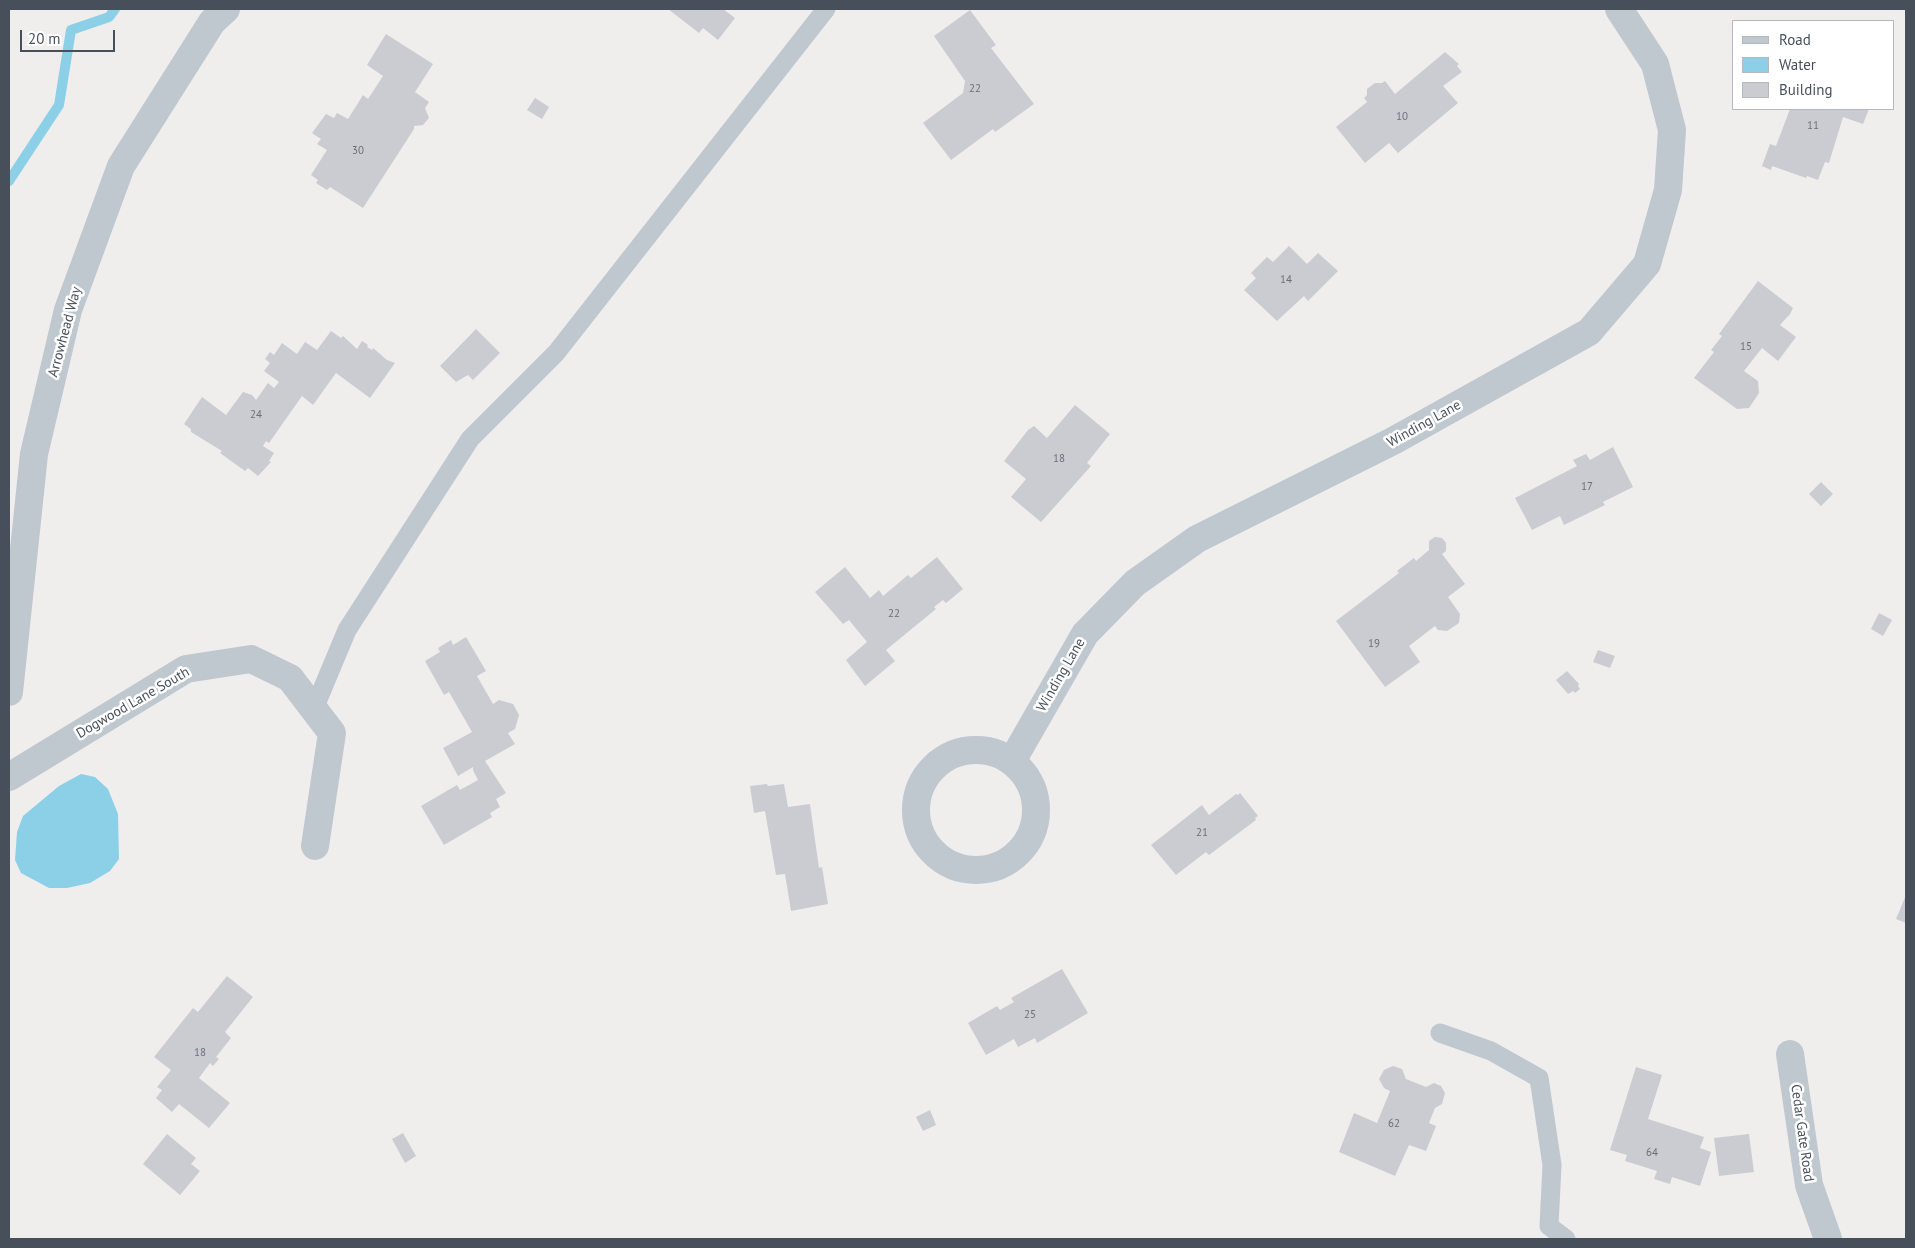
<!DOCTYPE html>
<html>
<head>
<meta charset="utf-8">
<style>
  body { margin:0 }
  #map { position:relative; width:1915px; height:1248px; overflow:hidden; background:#f0eded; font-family:"PT Sans",sans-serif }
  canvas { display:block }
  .frame { position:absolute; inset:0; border:10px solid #47505a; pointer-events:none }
  .legend { position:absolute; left:1732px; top:20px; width:162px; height:90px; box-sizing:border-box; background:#fff; border:1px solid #b5b9bd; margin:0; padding:6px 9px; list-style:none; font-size:15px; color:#47505a }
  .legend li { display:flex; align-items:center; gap:10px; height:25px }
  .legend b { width:25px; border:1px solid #b5b9bd }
  .scale { position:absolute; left:20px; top:30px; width:95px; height:22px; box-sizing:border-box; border:2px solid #47505a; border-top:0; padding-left:6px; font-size:15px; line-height:18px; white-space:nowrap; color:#47505a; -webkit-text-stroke:4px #fff; paint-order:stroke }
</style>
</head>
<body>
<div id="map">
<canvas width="1915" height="1248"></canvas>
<div class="frame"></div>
<ul class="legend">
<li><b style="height:6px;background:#bfc7cf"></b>Road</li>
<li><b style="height:14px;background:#8cd0e7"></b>Water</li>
<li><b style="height:14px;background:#caccd2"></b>Building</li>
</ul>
<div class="scale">20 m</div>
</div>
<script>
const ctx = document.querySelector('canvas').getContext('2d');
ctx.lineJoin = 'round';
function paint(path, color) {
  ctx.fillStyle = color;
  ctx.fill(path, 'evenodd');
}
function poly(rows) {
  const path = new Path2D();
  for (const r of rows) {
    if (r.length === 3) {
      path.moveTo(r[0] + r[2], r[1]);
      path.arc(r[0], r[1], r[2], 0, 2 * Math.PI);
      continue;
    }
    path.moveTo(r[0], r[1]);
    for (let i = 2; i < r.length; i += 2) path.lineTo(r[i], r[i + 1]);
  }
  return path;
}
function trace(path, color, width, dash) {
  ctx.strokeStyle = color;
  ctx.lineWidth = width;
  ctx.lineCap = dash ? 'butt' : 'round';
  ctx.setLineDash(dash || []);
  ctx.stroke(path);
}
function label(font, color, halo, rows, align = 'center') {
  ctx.font = font + ' "PT Sans",sans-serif';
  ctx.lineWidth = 5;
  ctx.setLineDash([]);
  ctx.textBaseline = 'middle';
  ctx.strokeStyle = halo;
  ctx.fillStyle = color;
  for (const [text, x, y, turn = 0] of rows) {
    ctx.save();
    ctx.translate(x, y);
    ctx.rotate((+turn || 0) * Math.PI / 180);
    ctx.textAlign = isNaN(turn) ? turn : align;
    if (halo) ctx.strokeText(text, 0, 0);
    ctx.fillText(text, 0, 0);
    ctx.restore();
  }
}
paint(poly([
  [81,774,95,777,108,789,118,814,119,859,110,871,90,883,67,888,49,888,21,873,15,860,17,832,23,816,59,786]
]), '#8cd0e7');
trace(poly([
  [9,181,59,105,71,30,109,17,115,9]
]), '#8cd0e7', 10);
paint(poly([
  [668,9,723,9,735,18,718,40,703,28,699,33],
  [970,10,996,45,991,48,1034,104,995,132,993,129,951,160,923,123,963,93,965,81,934,36],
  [386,34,433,64,415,92,429,102,425,108,429,118,423,125,414,126,414,129,363,208,330,187,327,190,316,183,318,180,311,175,327,150,317,144,321,139,312,133,326,114,334,118,337,113,348,119,363,95,368,99,383,76,367,65],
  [1445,52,1459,64,1457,66,1462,72,1443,86,1458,103,1398,153,1389,143,1365,163,1336,127,1367,102,1364,98,1367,95,1367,89,1375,83,1382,83,1385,81,1395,94],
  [535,98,549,107,542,119,527,110],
  [1790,109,1869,109,1863,124,1843,117,1829,163,1825,162,1818,180,1807,176,1806,178,1772,166,1771,170,1762,166,1770,144,1776,146],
  [1289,246,1307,264,1318,253,1338,271,1308,301,1304,296,1277,321,1244,290,1256,278,1251,273,1267,257,1273,262],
  [1758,281,1793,308,1790,314,1780,325,1796,337,1778,361,1762,348,1744,371,1758,381,1759,393,1749,408,1737,409,1694,378,1714,352,1711,350,1722,336,1719,334],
  [476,329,500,353,473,380,468,375,456,382,440,366],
  [331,331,341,338,343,336,357,349,362,341,368,345,367,347,372,350,373,348,387,360,395,363,370,398,336,373,313,405,302,396,269,443,266,441,263,446,274,453,269,461,271,462,258,476,248,468,245,471,220,453,222,451,191,432,191,429,184,424,202,397,226,415,243,392,252,395,256,400,268,383,274,388,279,382,264,371,270,363,265,359,270,352,274,355,282,343,297,354,305,342,317,350],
  [1075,405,1110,434,1087,463,1091,466,1041,522,1011,497,1026,479,1004,461,1028,430,1034,426,1047,438],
  [1613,447,1633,487,1603,502,1605,505,1564,525,1560,516,1532,530,1515,498,1577,466,1573,460,1586,454,1590,460],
  [1821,482,1833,494,1821,506,1809,494],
  [1435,537,1442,538,1446,543,1446,551,1442,554,1465,584,1448,597,1460,614,1459,623,1447,631,1438,630,1435,626,1409,646,1420,662,1385,687,1336,621,1399,573,1397,571,1414,558,1416,561,1429,550,1429,541],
  [937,557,963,589,946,603,943,600,934,607,936,609,886,650,895,661,865,686,846,660,867,642,849,620,843,624,815,592,845,567,870,598,879,590,883,596,908,575,911,578],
  [1879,613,1892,620,1883,636,1871,629],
  [466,637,486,671,477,676,493,704,499,700,513,704,519,715,515,729,508,733,515,744,485,761,506,793,496,799,500,807,490,813,492,817,444,845,421,806,457,785,460,790,478,780,473,770,473,767,458,776,443,748,472,732,449,692,444,695,425,661,440,652,438,648,451,640,453,645],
  [1598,650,1615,656,1610,668,1593,662],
  [1567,671,1579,684,1578,686,1580,689,1575,693,1573,691,1568,694,1556,680],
  [767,784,768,786,784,784,788,807,810,804,819,868,822,867,828,904,791,911,785,874,776,875,765,811,754,813,750,786],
  [1240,793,1258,816,1255,818,1256,820,1209,855,1206,852,1176,875,1151,845,1202,805,1209,815,1236,794,1238,795],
  [1906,895,1906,923,1896,919],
  [1062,969,1088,1013,1037,1043,1035,1038,1018,1047,1014,1039,986,1055,968,1023,997,1006,1000,1010,1014,1002,1011,998],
  [227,976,253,997,225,1032,231,1038,216,1057,219,1059,213,1066,210,1063,199,1078,230,1103,209,1128,179,1104,172,1112,156,1098,162,1090,157,1087,171,1070,154,1057,193,1008,198,1012],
  [1393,1066,1402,1069,1406,1079,1426,1087,1434,1083,1441,1086,1445,1093,1442,1104,1435,1108,1429,1123,1436,1126,1426,1151,1409,1145,1395,1176,1339,1152,1354,1113,1377,1123,1390,1091,1384,1088,1379,1079,1384,1070],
  [1636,1067,1662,1075,1648,1119,1704,1137,1700,1148,1711,1152,1700,1186,1672,1177,1670,1184,1654,1179,1657,1171,1625,1161,1627,1155,1610,1150],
  [930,1110,936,1125,923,1131,916,1117],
  [403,1133,416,1156,405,1163,392,1139],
  [167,1134,196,1158,191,1164,200,1171,180,1195,143,1164],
  [1749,1134,1754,1172,1719,1176,1714,1138]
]), '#caccd2');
trace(poly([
  [314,709,347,630,470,439,556,353,826,9],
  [1440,1033,1491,1051,1539,1078,1552,1165,1549,1226,1566,1239]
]), '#bfc7cf', 19);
trace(poly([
  [9,692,34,454,68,310,121,166,212,22,226,9],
  [976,810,60],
  [1012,761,1085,634,1135,583,1197,539,1393,441,1589,332,1647,264,1668,190,1672,130,1655,64,1619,9],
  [9,777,186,669,251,659,290,678,332,733,315,846],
  [1790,1054,1809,1185,1828,1239]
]), '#bfc7cf', 28);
label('11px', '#686f78', null, [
  ["22",975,89],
  ["10",1402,117],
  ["11",1813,126],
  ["30",358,151],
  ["14",1286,280],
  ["15",1746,347],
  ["24",256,415],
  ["18",1059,459],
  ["17",1587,487],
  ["22",894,614],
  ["19",1374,644],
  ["21",1202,833],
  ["25",1030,1015],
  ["18",200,1053],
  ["62",1394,1124],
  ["64",1652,1153]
]);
label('14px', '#47505a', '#fff', [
  ["Arrowhead Way",65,332,-75],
  ["Winding Lane",1424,424,-29],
  ["Winding Lane",1061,675,-60],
  ["Dogwood Lane South",133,703,-30],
  ["Cedar Gate Road",1802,1133,82]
]);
</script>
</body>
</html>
